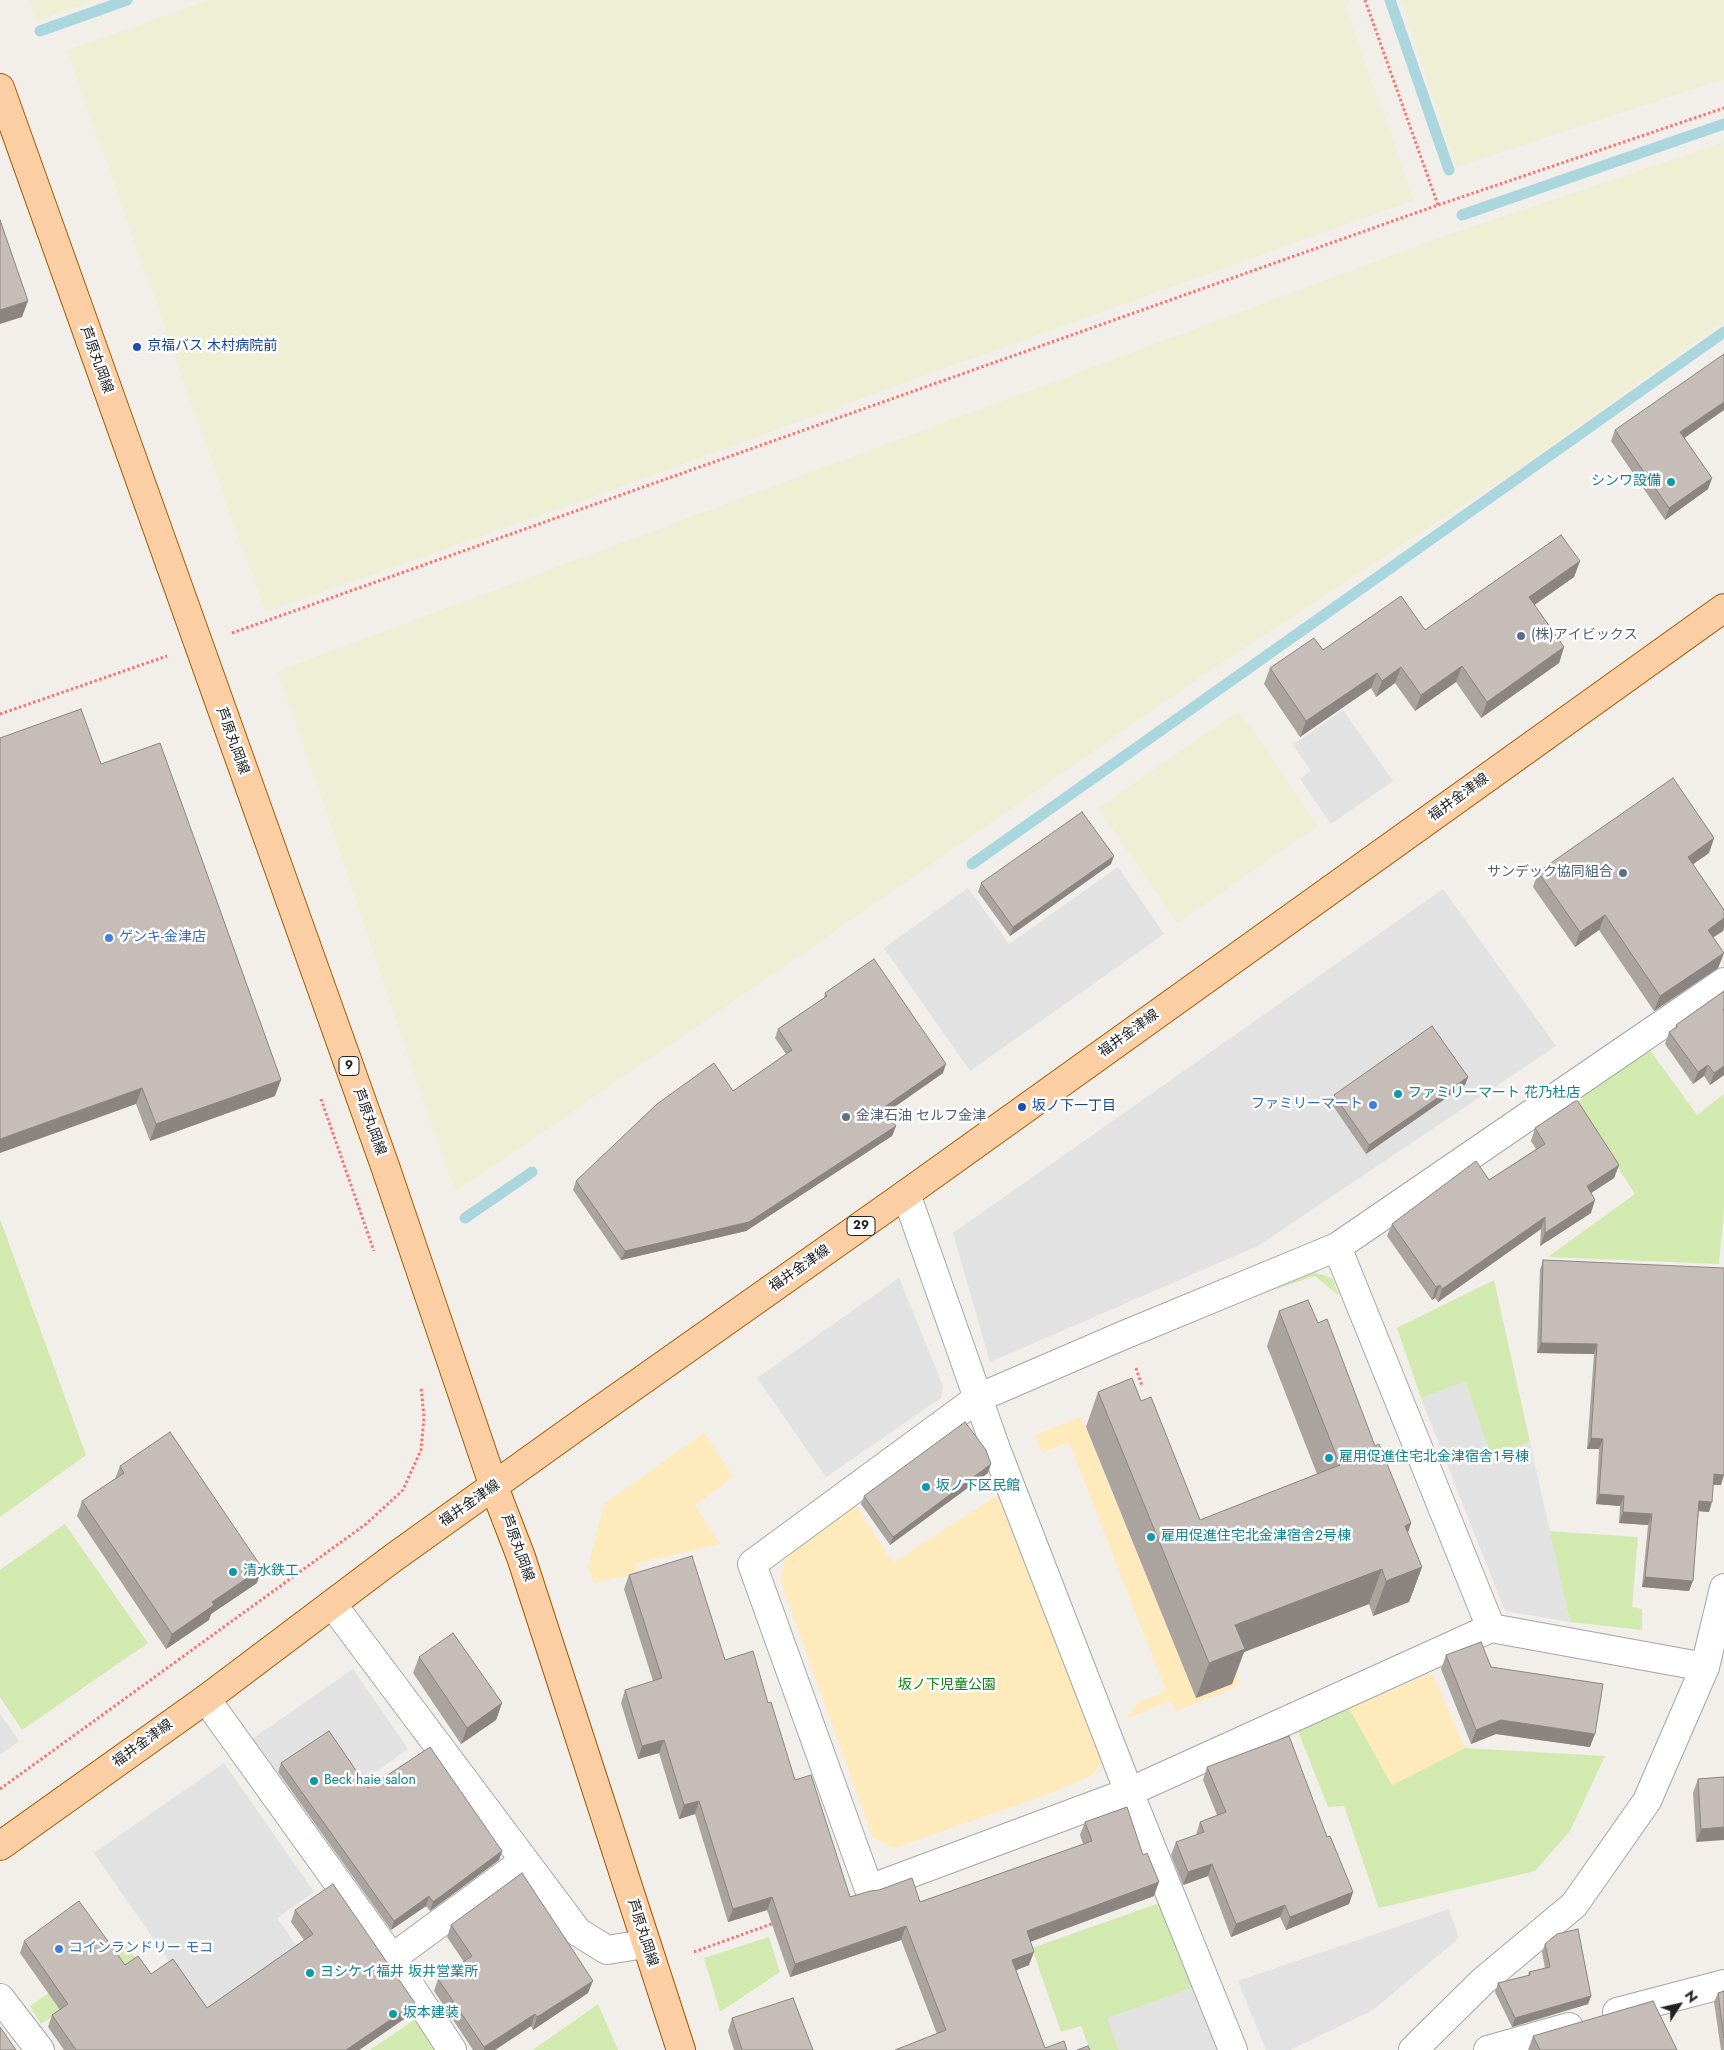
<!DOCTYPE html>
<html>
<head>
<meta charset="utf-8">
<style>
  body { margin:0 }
  #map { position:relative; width:1724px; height:2050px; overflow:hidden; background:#f2eee9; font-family:Jost,sans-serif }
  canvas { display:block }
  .north { position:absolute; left:1654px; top:1980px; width:50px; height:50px; -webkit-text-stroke:4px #fff; paint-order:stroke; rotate:55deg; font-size:14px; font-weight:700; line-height:20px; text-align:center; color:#222 }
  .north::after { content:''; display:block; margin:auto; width:18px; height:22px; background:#222; clip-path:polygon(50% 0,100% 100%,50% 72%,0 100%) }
</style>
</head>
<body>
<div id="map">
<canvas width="1724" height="2050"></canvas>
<div class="north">N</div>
</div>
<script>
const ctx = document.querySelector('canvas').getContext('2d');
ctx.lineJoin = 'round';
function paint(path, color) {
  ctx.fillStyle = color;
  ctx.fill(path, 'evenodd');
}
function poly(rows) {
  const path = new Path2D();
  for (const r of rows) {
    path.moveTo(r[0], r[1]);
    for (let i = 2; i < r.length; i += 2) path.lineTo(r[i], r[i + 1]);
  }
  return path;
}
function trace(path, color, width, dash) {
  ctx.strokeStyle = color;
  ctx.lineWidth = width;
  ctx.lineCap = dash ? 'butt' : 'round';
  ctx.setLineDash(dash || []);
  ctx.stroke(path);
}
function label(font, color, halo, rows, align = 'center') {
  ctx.font = font + ' Jost,"Noto Sans JP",sans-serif';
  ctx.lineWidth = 5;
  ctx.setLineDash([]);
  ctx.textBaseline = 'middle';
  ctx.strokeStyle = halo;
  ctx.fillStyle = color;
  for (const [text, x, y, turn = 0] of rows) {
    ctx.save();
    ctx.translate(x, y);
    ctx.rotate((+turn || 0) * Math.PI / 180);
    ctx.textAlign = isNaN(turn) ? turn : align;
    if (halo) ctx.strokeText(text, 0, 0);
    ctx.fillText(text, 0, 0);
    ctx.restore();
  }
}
paint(poly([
  [29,0,97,0,37,21],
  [210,0,1343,0,1414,200,923,376,584,500,265,612,67,50],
  [1401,0,1724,0,1724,79,1456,167],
  [1724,142,1724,321,1517,470,1209,671,766,979,455,1192,278,671,1439,238],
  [1239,711,1318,826,1177,923,1098,808]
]), '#efefd5');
paint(poly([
  [1647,1046,1697,1115,1724,1094,1724,1208,1719,1264,1548,1257,1635,1194,1572,1097],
  [0,1219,86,1455,0,1517],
  [1314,1272,1332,1278,1339,1296,1315,1276,1276,1289,1275,1285],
  [1494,1280,1530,1442,1492,1459,1465,1382,1421,1398,1397,1328],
  [65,1524,148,1643,22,1730,0,1697,0,1570],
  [1548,1531,1638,1537,1632,1607,1642,1609,1642,1630,1570,1622],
  [1349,1708,1392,1785,1465,1748,1605,1756,1570,1831,1535,1871,1379,1908,1344,1806,1328,1807,1298,1731],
  [1165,1901,1195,1987,1108,2018,1119,2050,1090,2050,1081,2026,1061,2032,1032,1948],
  [769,1937,780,1972,720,2012,704,1958],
  [124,1942,136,1959,41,2024,30,2006],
  [598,2004,618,2050,533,2050],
  [417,2018,439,2050,370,2050]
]), '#d2eab0');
paint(poly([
  [1081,1417,1196,1698,1232,1684,1222,1639,1239,1680,1235,1688,1176,1711,1171,1701,1127,1718,1137,1703,1166,1691,1069,1442,1042,1453,1035,1435],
  [704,1433,733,1477,695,1505,720,1544,637,1563,637,1574,594,1583,588,1568,604,1504],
  [1006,1490,1103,1762,1092,1775,1046,1795,894,1848,873,1838,780,1579,787,1554,856,1506,893,1563],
  [1432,1673,1465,1748,1392,1785,1349,1708]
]), '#feeaba');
paint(poly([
  [1343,710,1393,781,1331,824,1300,779,1311,771,1293,745],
  [1118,867,1164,934,970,1071,884,948,968,888,1009,944],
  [1443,889,1556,1046,1258,1246,990,1362,953,1233],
  [899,1278,943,1386,941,1398,826,1477,757,1378],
  [1465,1381,1492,1459,1530,1442,1570,1622,1505,1611,1421,1398],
  [353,1669,408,1749,363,1781,330,1735,271,1775,248,1742],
  [0,1714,19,1741,0,1755],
  [224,1763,314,1892,277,1918,298,1948,205,2013,94,1853],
  [1449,1909,1459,1938,1373,2010,1290,2050,1266,2050,1238,1981],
  [1195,1987,1218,2050,1119,2050,1107,2018]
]), '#e2e2e2');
trace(poly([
  [1390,0,1449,170],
  [40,31,127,0],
  [1462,215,1724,124],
  [972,864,1724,332],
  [465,1218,532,1172]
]), '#aad7de', 11);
const minor = poly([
  [906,1194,996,1449,1129,1792,1233,2050],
  [1337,1247,1491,1628,1129,1792,869,1889,752,1564,978,1398,1124,1335,1337,1247,1724,982],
  [332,1604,578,1932,607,1950,645,1944],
  [1491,1628,1705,1667],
  [206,1699,392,1958,452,2050],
  [392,1958,524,1861],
  [0,1998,40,2050],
  [1617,2012,1724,1984],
  [1488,2050,1569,2027]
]);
const tertiary = poly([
  [1413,2050,1483,1981,1574,1905,1647,1801,1705,1667,1724,1588]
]);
const primary = poly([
  [0,88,385,1166,494,1487,521,1557,681,2050],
  [0,1846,206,1699,393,1558,576,1427,906,1194,1724,608]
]);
trace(minor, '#a6a6a6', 30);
trace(tertiary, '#a6a6a6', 30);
trace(primary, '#9d5c02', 30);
trace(poly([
  [1365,0,1438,205],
  [232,633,1438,205,1724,108],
  [0,714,167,656],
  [321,1099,374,1251],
  [1136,1368,1142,1386],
  [0,1789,366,1524,403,1490,421,1450,424,1417,421,1387],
  [694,1952,774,1923]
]), '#f87573', 3, [2.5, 2.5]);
trace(minor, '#fff', 28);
trace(tertiary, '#fff', 28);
trace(primary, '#fbcea4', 28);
paint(poly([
  [1615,430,1684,438,1712,478,1708,489,1665,520,1611,441],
  [1580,561,1574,577,1534,605,1564,647,1559,663,1481,718,1456,682,1415,711,1395,683,1376,697,1371,688,1300,737,1264,684,1270,668,1323,650,1425,630],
  [101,764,275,1096,150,1141,136,1104],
  [1714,838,1709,853,1693,864,1724,910,1724,927,1723,931,1713,937,1724,953,1718,968,1654,1011,1599,930,1575,947,1533,887,1538,872],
  [1111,864,1010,936,978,892,981,883],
  [1724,991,1724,1075,1710,1085,1704,1076,1693,1084,1665,1044,1669,1032,1675,1028,1676,1025],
  [825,993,943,1073,886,1113,896,1126,892,1136,746,1231,621,1260,573,1190,576,1181,733,1091,786,1054,775,1038,778,1029,824,998],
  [1468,1077,1465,1085,1366,1154,1331,1103,1334,1095],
  [1535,1128,1619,1165,1614,1178,1591,1193,1591,1213,1540,1246,1541,1229,1438,1302,1435,1298,1432,1300,1387,1236,1392,1224,1489,1180,1536,1149,1531,1141],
  [1543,1260,1721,1485,1713,1485,1709,1512,1699,1511,1689,1591,1642,1587,1648,1525,1619,1523,1620,1506,1596,1504,1599,1449,1587,1449,1594,1354,1537,1353,1540,1270],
  [1279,1311,1318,1323,1411,1523,1408,1533,1422,1567,1409,1602,1373,1616,1369,1604,1244,1652,1232,1684,1196,1698,1086,1427,1098,1392,1141,1401,1200,1520,1317,1474,1267,1346],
  [120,1466,257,1583,211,1614,209,1620,166,1649,77,1516,82,1501,115,1479],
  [988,1473,890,1545,861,1504,864,1496],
  [629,1575,725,1660,768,1703,795,1780,850,1897,920,1902,1083,1844,1080,1835,1085,1822,1154,1896,1030,1941,1029,1965,1016,1970,1045,2048,1067,2050,895,2050,937,2034,901,1940,790,1977,767,1910,728,1922,695,1814,679,1819,659,1753,638,1759,621,1703,625,1690,653,1681,624,1589],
  [1446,1655,1491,1667,1590,1747,1496,1734,1471,1744,1441,1669],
  [419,1657,502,1703,496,1720,461,1744,413,1673],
  [281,1763,368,1788,502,1851,499,1860,430,1911,426,1906,391,1930,278,1772],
  [1207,1767,1327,1837,1353,1892,1349,1904,1286,1930,1280,1917,1231,1937,1208,1876,1183,1885,1171,1855,1176,1842,1196,1835,1200,1822,1217,1815,1203,1780],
  [1724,1777,1696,1842,1693,1793,1698,1779],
  [295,1910,415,2003,410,2015,359,2050,64,2050,48,2027,52,2015,60,2010,20,1953,24,1941,125,1965,151,1974,207,2008,304,1940,291,1922],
  [451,1925,588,1993,533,2030,531,2026,495,2050,473,2050,434,1991,438,1979,464,1962,447,1937],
  [1545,1944,1591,1996,1588,2004,1512,2027,1495,1992,1498,1983,1528,1976,1529,1972,1545,1968,1542,1952],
  [1724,1991,1724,2050,1721,2050,1714,2002,1718,1993],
  [732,2018,813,2050,734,2050,728,2031],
  [1533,2036,1677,2050,1528,2050]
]), '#aba39e');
paint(poly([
  [28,301,22,317,0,324,0,310],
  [1724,402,1724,410,1676,444,1680,432],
  [1712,478,1708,489,1665,520,1669,508],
  [1580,561,1574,577,1523,613,1529,597],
  [1564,647,1559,663,1481,718,1487,702],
  [1462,666,1456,682,1415,711,1421,695],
  [1401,667,1395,683,1376,697,1382,681],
  [1377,673,1371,688,1300,737,1306,721],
  [1714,838,1709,853,1682,872,1688,857],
  [1114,856,1111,864,1010,936,1013,927],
  [1605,915,1599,930,1575,947,1580,932],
  [1724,918,1724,927,1723,931,1703,944,1708,930],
  [1724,953,1718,968,1654,1011,1660,996],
  [946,1064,943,1073,880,1117,883,1108],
  [1708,1065,1704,1076,1693,1084,1698,1072],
  [1724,1066,1724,1075,1710,1085,1714,1073],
  [1468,1077,1465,1085,1366,1154,1369,1145],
  [281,1080,275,1096,150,1141,156,1124],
  [142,1088,136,1104,0,1153,0,1139],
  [896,1126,892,1136,746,1231,621,1260,625,1251],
  [1619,1165,1614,1178,1582,1199,1587,1186],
  [1595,1200,1591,1213,1540,1246,1545,1233],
  [1545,1217,1541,1229,1438,1302,1442,1289],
  [1440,1285,1435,1298,1432,1300,1436,1287],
  [1541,1343,1597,1344,1594,1354,1537,1353],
  [1591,1438,1603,1439,1599,1449,1587,1449],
  [991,1464,988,1473,890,1545,893,1537],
  [1714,1474,1724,1475,1721,1485,1710,1485],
  [1599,1494,1624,1496,1620,1506,1596,1504],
  [1699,1501,1712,1502,1709,1512,1696,1511],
  [1623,1512,1652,1514,1648,1525,1619,1523],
  [1411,1523,1399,1558,1405,1526],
  [1422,1567,1409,1602,1373,1616,1386,1581],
  [262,1568,257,1583,211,1614,209,1620,166,1649,172,1634,212,1602],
  [1382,1569,1369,1604,1244,1652,1232,1684,1196,1698,1209,1663,1235,1625],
  [1645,1577,1693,1581,1689,1591,1642,1587],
  [502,1703,496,1720,461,1744,467,1728],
  [1501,1720,1595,1734,1590,1747,1496,1734,1471,1744,1476,1730],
  [664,1740,659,1753,638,1759,642,1746],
  [699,1801,695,1814,679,1819,684,1805],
  [1724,1827,1724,1840,1696,1842,1701,1829],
  [502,1851,499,1860,430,1911,433,1902],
  [1212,1864,1208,1876,1183,1885,1188,1872],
  [1159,1882,1154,1896,1022,1945,1027,1931],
  [1353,1892,1349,1904,1286,1930,1290,1917],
  [429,1896,426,1906,391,1930,394,1921],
  [772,1897,767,1910,728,1922,733,1909],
  [1285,1905,1280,1917,1231,1937,1236,1924],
  [906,1926,901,1940,790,1977,795,1964],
  [1034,1952,1029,1965,1007,1974,1012,1960],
  [593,1981,588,1993,533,2030,537,2017],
  [1591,1996,1588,2004,1512,2027,1515,2018],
  [415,2003,410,2015,359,2050,346,2050],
  [535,2014,531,2026,495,2050,484,2050,484,2047]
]), '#8b8481');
const building = poly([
  [0,220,28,301,0,310,0,220],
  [1724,354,1724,402,1680,432,1712,478,1669,508,1615,430,1724,354],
  [1561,535,1580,561,1529,597,1564,647,1487,702,1462,666,1421,695,1401,667,1382,681,1377,673,1306,721,1270,668,1314,638,1323,650,1401,596,1425,630,1561,535],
  [81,709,101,764,160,743,281,1080,156,1124,142,1088,0,1139,0,738,81,709],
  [1673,778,1714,838,1688,857,1724,910,1724,918,1708,930,1724,953,1660,996,1605,915,1580,932,1538,872,1673,778],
  [1082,812,1114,856,1013,927,981,883,1082,812],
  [874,959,946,1064,883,1108,896,1126,749,1222,625,1251,576,1181,657,1104,714,1063,733,1091,792,1050,778,1029,827,996,825,993,874,959],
  [1724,991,1724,1009,1723,1010,1724,1011,1724,1066,1714,1073,1708,1065,1698,1072,1669,1032,1677,1027,1676,1025,1724,991],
  [1432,1026,1468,1077,1369,1145,1334,1095,1432,1026],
  [1577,1100,1619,1165,1587,1186,1595,1200,1545,1233,1545,1217,1442,1289,1440,1285,1436,1287,1392,1224,1476,1161,1489,1180,1545,1144,1535,1128,1577,1100],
  [1543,1260,1724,1268,1724,1475,1714,1474,1712,1502,1699,1501,1693,1581,1645,1577,1652,1514,1623,1512,1624,1496,1599,1494,1603,1439,1591,1438,1597,1344,1541,1343,1543,1260],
  [1308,1300,1318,1323,1327,1319,1375,1446,1379,1444,1411,1523,1405,1526,1422,1567,1386,1581,1382,1569,1235,1625,1245,1649,1209,1663,1098,1392,1132,1378,1141,1401,1151,1397,1200,1520,1340,1465,1279,1311,1308,1300],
  [965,1422,986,1450,991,1464,893,1537,864,1496,965,1422],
  [170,1432,262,1568,212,1602,214,1605,172,1634,82,1501,124,1473,120,1466,170,1432],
  [692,1556,725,1660,753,1651,768,1703,771,1702,795,1780,811,1775,850,1897,870,1891,879,1890,912,1878,920,1902,1092,1841,1085,1822,1127,1807,1143,1855,1147,1853,1159,1882,1027,1931,1034,1952,1012,1960,1045,2048,1064,2041,1067,2050,895,2050,946,2030,906,1926,795,1964,772,1897,733,1909,699,1801,684,1805,664,1740,642,1746,625,1690,662,1678,629,1575,692,1556],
  [453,1633,502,1703,467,1728,419,1657,453,1633],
  [1481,1642,1491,1667,1603,1684,1595,1734,1501,1720,1476,1730,1446,1655,1481,1642],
  [329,1731,368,1788,430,1747,502,1851,433,1902,429,1896,394,1921,281,1763,329,1731],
  [1289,1736,1327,1837,1330,1836,1353,1892,1290,1917,1285,1905,1236,1924,1212,1864,1188,1872,1176,1842,1204,1832,1200,1822,1226,1812,1207,1767,1289,1736],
  [1724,1777,1724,1827,1701,1829,1698,1779,1724,1777],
  [522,1873,593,1981,537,2017,535,2014,484,2047,438,1979,472,1956,451,1925,522,1873],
  [333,1884,415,2003,346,2050,76,2050,52,2015,68,2004,24,1941,79,1901,125,1965,138,1956,151,1974,173,1959,207,2008,313,1934,295,1910,333,1884],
  [1578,1929,1591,1996,1515,2018,1498,1983,1530,1975,1529,1972,1550,1967,1545,1944,1557,1934,1578,1929],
  [1724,1991,1724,2038,1718,1993,1724,1991],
  [793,1998,813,2050,742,2050,732,2018,793,1998],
  [1653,2001,1677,2050,1540,2050,1533,2036,1653,2001],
  [0,2027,16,2050,0,2050,0,2027],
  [1088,2046,1090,2050,1077,2050,1088,2046]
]);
paint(building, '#c7bdb8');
trace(building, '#8b8481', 1);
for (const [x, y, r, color] of [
  [137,347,5,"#1a4fb4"],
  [1671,482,5,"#0f9aa8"],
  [1521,636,5,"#5c6f8a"],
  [1623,873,5,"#5c6f8a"],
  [109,938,5,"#3f7fe0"],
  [1398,1094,5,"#0f9aa8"],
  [1373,1105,5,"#3f7fe0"],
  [1022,1107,5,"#1a4fb4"],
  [846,1117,5,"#5c6f8a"],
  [1329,1458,5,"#0f9aa8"],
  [926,1487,5,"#0f9aa8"],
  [1151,1537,5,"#0f9aa8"],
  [233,1572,5,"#0f9aa8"],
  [314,1781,5,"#0f9aa8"],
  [59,1949,5,"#3f7fe0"],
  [310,1973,5,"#0f9aa8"],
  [393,2014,5,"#0f9aa8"]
]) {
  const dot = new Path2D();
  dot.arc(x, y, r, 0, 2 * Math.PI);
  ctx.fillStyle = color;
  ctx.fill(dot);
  trace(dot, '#fff', 2);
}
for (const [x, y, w] of [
  [349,1066,20],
  [861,1226,28]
]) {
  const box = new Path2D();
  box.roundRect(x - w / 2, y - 9.5, w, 19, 4);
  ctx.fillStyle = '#fff';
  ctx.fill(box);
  trace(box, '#222', 1);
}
label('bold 12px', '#222', null, [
  ["9",349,1066],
  ["29",861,1226]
]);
label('14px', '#164399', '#fff', [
  ["京福バス 木村病院前",147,347],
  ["坂ノ下一丁目",1032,1107]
], 'left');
label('14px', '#222', '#fff', [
  ["芦原丸岡線",96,360,70],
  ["芦原丸岡線",232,741,70],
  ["福井金津線",1459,798,-36],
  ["福井金津線",1129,1034,-36],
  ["芦原丸岡線",369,1122,70],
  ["福井金津線",800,1269,-35],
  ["福井金津線",470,1504,-35],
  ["芦原丸岡線",517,1548,70],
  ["福井金津線",143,1744,-36],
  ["芦原丸岡線",642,1933,72]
]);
label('14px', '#0d838f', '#fff', [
  ["シンワ設備",1661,482,"right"],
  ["ファミリーマート 花乃杜店",1408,1094],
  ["雇用促進住宅北金津宿舎１号棟",1339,1458],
  ["坂ノ下区民館",936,1487],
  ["雇用促進住宅北金津宿舎2号棟",1161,1537],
  ["清水鉄工",243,1572],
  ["Beck haie salon",324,1781],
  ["ヨシケイ福井 坂井営業所",320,1973],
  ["坂本建装",403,2014]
], 'left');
label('14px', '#4e5e75', '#fff', [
  ["(株)アイビックス",1531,636],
  ["サンデック協同組合",1613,873,"right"],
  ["金津石油 セルフ金津",856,1117]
], 'left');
label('14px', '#366cbe', '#fff', [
  ["ゲンキ-金津店",119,938],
  ["ファミリーマート",1363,1105,"right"],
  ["コインランドリー モコ",69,1949]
], 'left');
label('14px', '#0e820d', '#fff', [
  ["坂ノ下児童公園",947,1686]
]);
</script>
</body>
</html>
